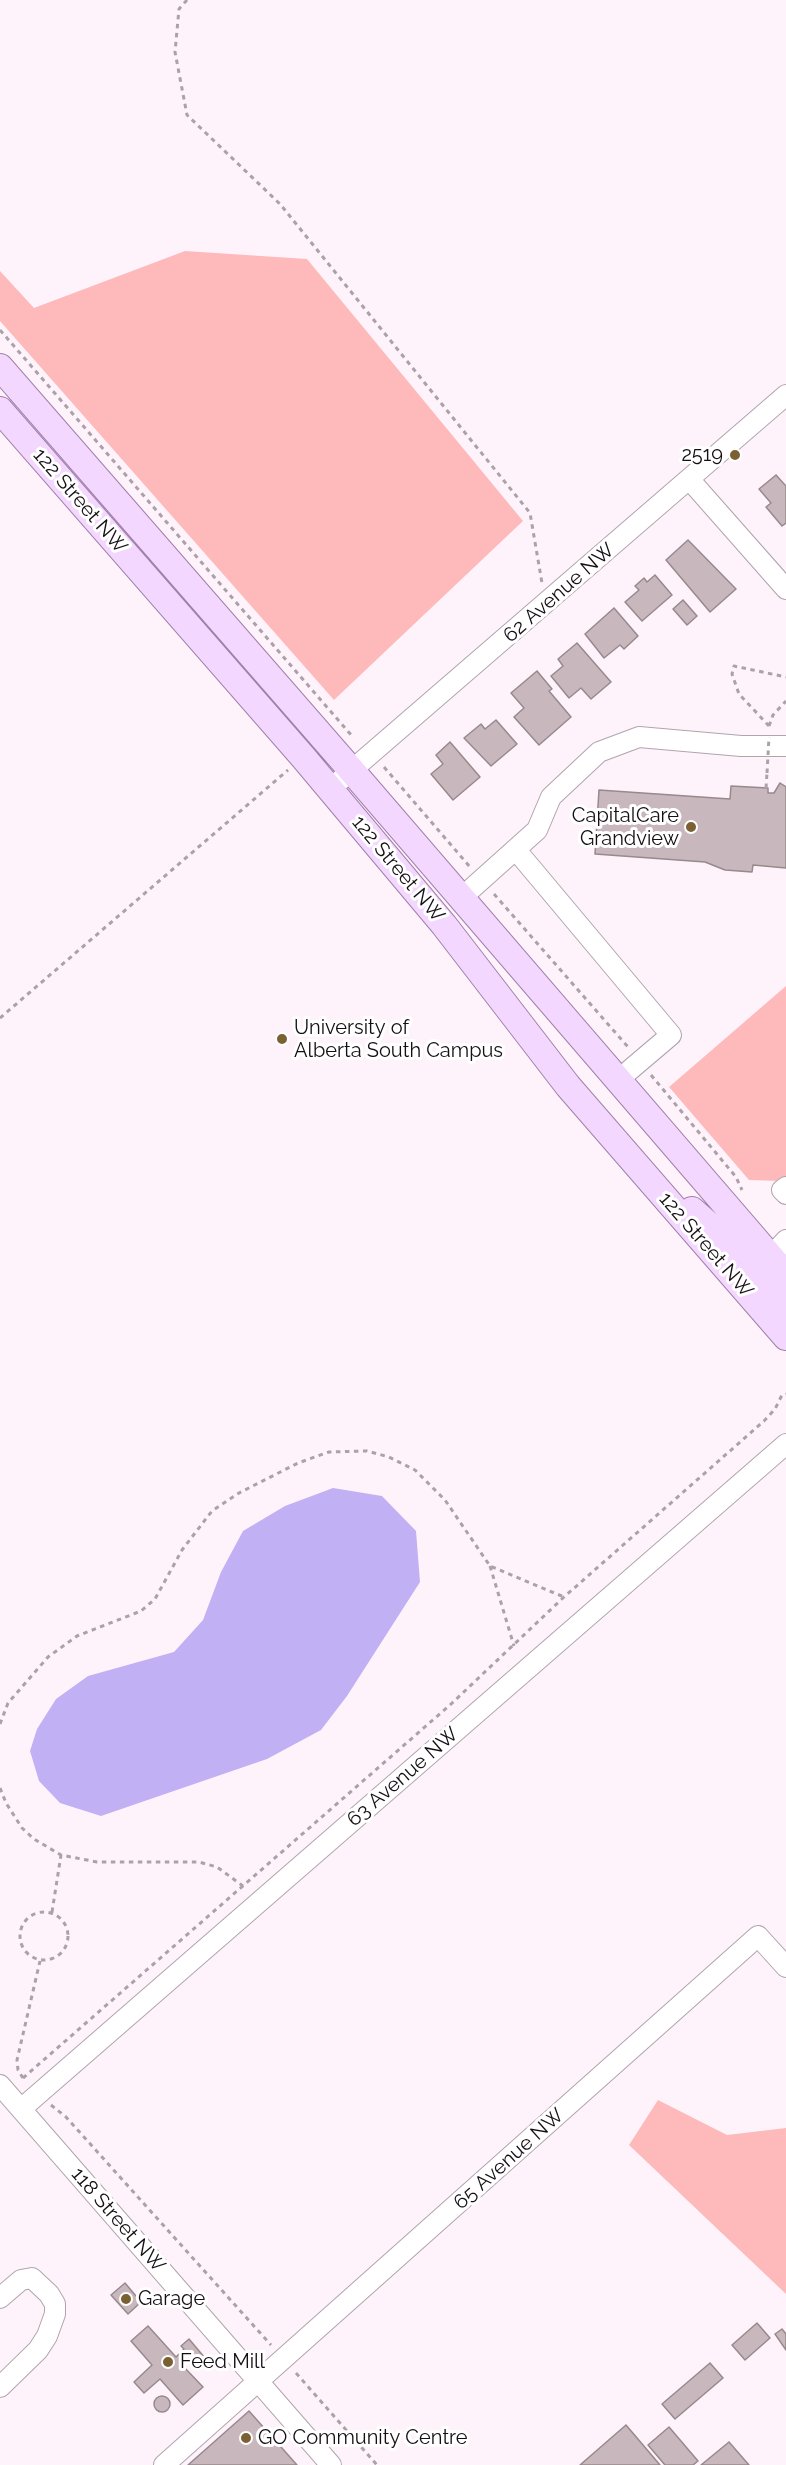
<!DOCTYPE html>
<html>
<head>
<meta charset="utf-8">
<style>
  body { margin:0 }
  canvas { display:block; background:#fff3fb }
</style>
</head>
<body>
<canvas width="786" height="2465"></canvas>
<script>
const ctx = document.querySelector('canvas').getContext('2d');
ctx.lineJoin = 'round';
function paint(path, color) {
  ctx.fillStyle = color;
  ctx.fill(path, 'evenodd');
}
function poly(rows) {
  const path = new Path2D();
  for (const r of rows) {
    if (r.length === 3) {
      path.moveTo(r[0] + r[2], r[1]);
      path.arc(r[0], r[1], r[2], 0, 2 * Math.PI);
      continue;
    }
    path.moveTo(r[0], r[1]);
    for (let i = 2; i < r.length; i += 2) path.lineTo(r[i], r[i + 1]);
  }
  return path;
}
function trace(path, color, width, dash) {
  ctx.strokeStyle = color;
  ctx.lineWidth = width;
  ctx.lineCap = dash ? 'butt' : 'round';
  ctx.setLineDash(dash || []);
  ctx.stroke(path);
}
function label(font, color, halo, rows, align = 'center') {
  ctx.font = font + ' Raleway,sans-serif';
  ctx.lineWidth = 6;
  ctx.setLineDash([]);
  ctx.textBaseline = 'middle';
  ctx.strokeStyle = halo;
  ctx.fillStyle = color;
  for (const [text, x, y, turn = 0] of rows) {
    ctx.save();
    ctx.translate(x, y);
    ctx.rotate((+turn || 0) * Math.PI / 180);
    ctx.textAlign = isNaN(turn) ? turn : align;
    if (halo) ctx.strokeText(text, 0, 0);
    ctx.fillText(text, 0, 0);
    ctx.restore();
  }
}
paint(poly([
  [185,251,307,259,523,521,334,700,0,321,0,271,34,308],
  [786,986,786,1176,780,1181,749,1180,669,1087],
  [658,2100,727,2135,786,2128,786,2294,629,2145]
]), '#febabb');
paint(poly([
  [333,1488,382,1496,416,1531,420,1582,347,1696,321,1730,267,1759,101,1816,60,1803,39,1781,30,1751,37,1729,56,1699,88,1676,174,1652,203,1620,221,1572,243,1531,285,1506]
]), '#c2b0f5');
const building = poly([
  [776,475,786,486,786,523,782,526,766,507,771,503,759,489,776,475],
  [688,540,736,589,710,612,666,560,688,540],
  [655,575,672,595,642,621,625,602,639,590,635,586,644,578,647,582,655,575],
  [683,600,697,616,687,625,673,609,683,600],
  [614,608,638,636,624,649,620,645,604,658,585,634,614,608],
  [577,643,611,682,591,699,581,688,569,698,551,676,563,666,558,659,577,643],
  [537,671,552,689,549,691,571,717,539,745,514,717,524,708,511,693,537,671],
  [496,720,517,744,491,766,464,738,481,724,485,729,496,720],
  [450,742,480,777,453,800,431,774,443,764,436,755,450,742],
  [780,783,786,787,786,868,753,865,752,872,725,870,705,862,595,854,599,790,730,799,731,786,768,788,768,793,774,793,780,783],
  [125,2283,141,2302,128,2314,111,2295,125,2283],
  [757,2323,770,2338,745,2360,732,2345,757,2323],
  [148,2326,176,2357,184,2349,181,2346,189,2339,205,2358,196,2366,190,2359,183,2366,203,2387,183,2405,160,2379,144,2393,134,2382,152,2365,131,2341,148,2326],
  [782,2329,786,2334,786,2350,775,2334,782,2329],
  [710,2363,723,2378,675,2419,662,2404,710,2363],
  [162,2404,8],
  [249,2411,297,2465,188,2465,249,2411],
  [626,2425,660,2465,580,2465,626,2425],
  [669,2427,698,2461,693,2465,665,2465,648,2445,669,2427],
  [729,2442,749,2465,701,2465,729,2442]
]);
paint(building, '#c8b8bd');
trace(building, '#98898d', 1.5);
const minor = poly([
  [689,479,786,589],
  [330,789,786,395],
  [516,850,671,1035,618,1080],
  [460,899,537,830,551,797,599,752,639,737,741,746,786,746],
  [786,1187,782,1190,786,1194],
  [770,1257,786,1240],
  [0,2085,331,2465],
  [21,2109,786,1444],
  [0,2298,21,2280,32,2278,49,2294,55,2304,55,2314,47,2336,38,2350,0,2387],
  [164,2465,758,1936,786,1967]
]);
const major = poly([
  [0,367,352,771,786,1275],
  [0,410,303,757,444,925,568,1086,786,1337],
  [692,1210,734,1247,786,1305]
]);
trace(minor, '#b1a4ad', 22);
trace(major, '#a080ab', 28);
trace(poly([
  [187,0,179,9,175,52,187,115,280,204,530,513,542,583],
  [0,330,352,736],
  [769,726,739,694,732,674,734,666,786,677],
  [769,726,773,715,786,701],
  [384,767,470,867],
  [766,788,767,773],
  [494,894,628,1047],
  [0,1018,288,770],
  [651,1075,736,1177,742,1190],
  [490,1566,514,1646],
  [0,1724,8,1703,48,1657,77,1636,141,1611,155,1599,182,1550,212,1511,239,1493,298,1463,329,1452,367,1451,389,1457,415,1470,445,1500,490,1566,564,1597],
  [0,1788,6,1803,22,1828,34,1839,61,1855,97,1862,199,1862,217,1867,243,1886],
  [44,1936,24],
  [52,1912,61,1855],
  [23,2078,450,1705,564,1597,764,1421,775,1409,782,1395,786,1394],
  [23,2078,18,2070,17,2060,40,1961],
  [51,2105,66,2117,271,2345],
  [296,2373,377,2465]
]), '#aba1a8', 3, [4.5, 4.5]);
trace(minor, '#fff', 20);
trace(major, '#f3d7fe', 26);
trace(poly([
  [767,773,769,737]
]), '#aba1a8', 3, [4.5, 4.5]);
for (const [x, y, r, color] of [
  [735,455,6,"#7a6032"],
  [691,827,6,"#7a6032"],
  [282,1039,6,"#7a6032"],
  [126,2299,6,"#7a6032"],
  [168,2362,6,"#7a6032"],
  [246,2438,6,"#7a6032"]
]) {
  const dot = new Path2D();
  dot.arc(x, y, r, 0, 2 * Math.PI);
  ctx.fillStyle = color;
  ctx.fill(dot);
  trace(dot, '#fff', 2);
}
label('20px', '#140f13', '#fff', [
  ["2519",723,455,"right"],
  ["CapitalCare",679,816,"right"],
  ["Grandview",679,839,"right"],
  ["University of",294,1028],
  ["Alberta South Campus",294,1051],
  ["Garage",138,2299],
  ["Feed Mill",180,2362],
  ["GO Community Centre",258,2438]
], 'left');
label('20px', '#140f13', '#fff', [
  ["122 Street NW",80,501,49],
  ["62 Avenue NW",559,593,-41],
  ["122 Street NW",398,869,50],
  ["122 Street NW",706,1245,49],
  ["63 Avenue NW",403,1777,-41],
  ["65 Avenue NW",509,2159,-42],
  ["118 Street NW",118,2220,49]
]);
</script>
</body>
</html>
